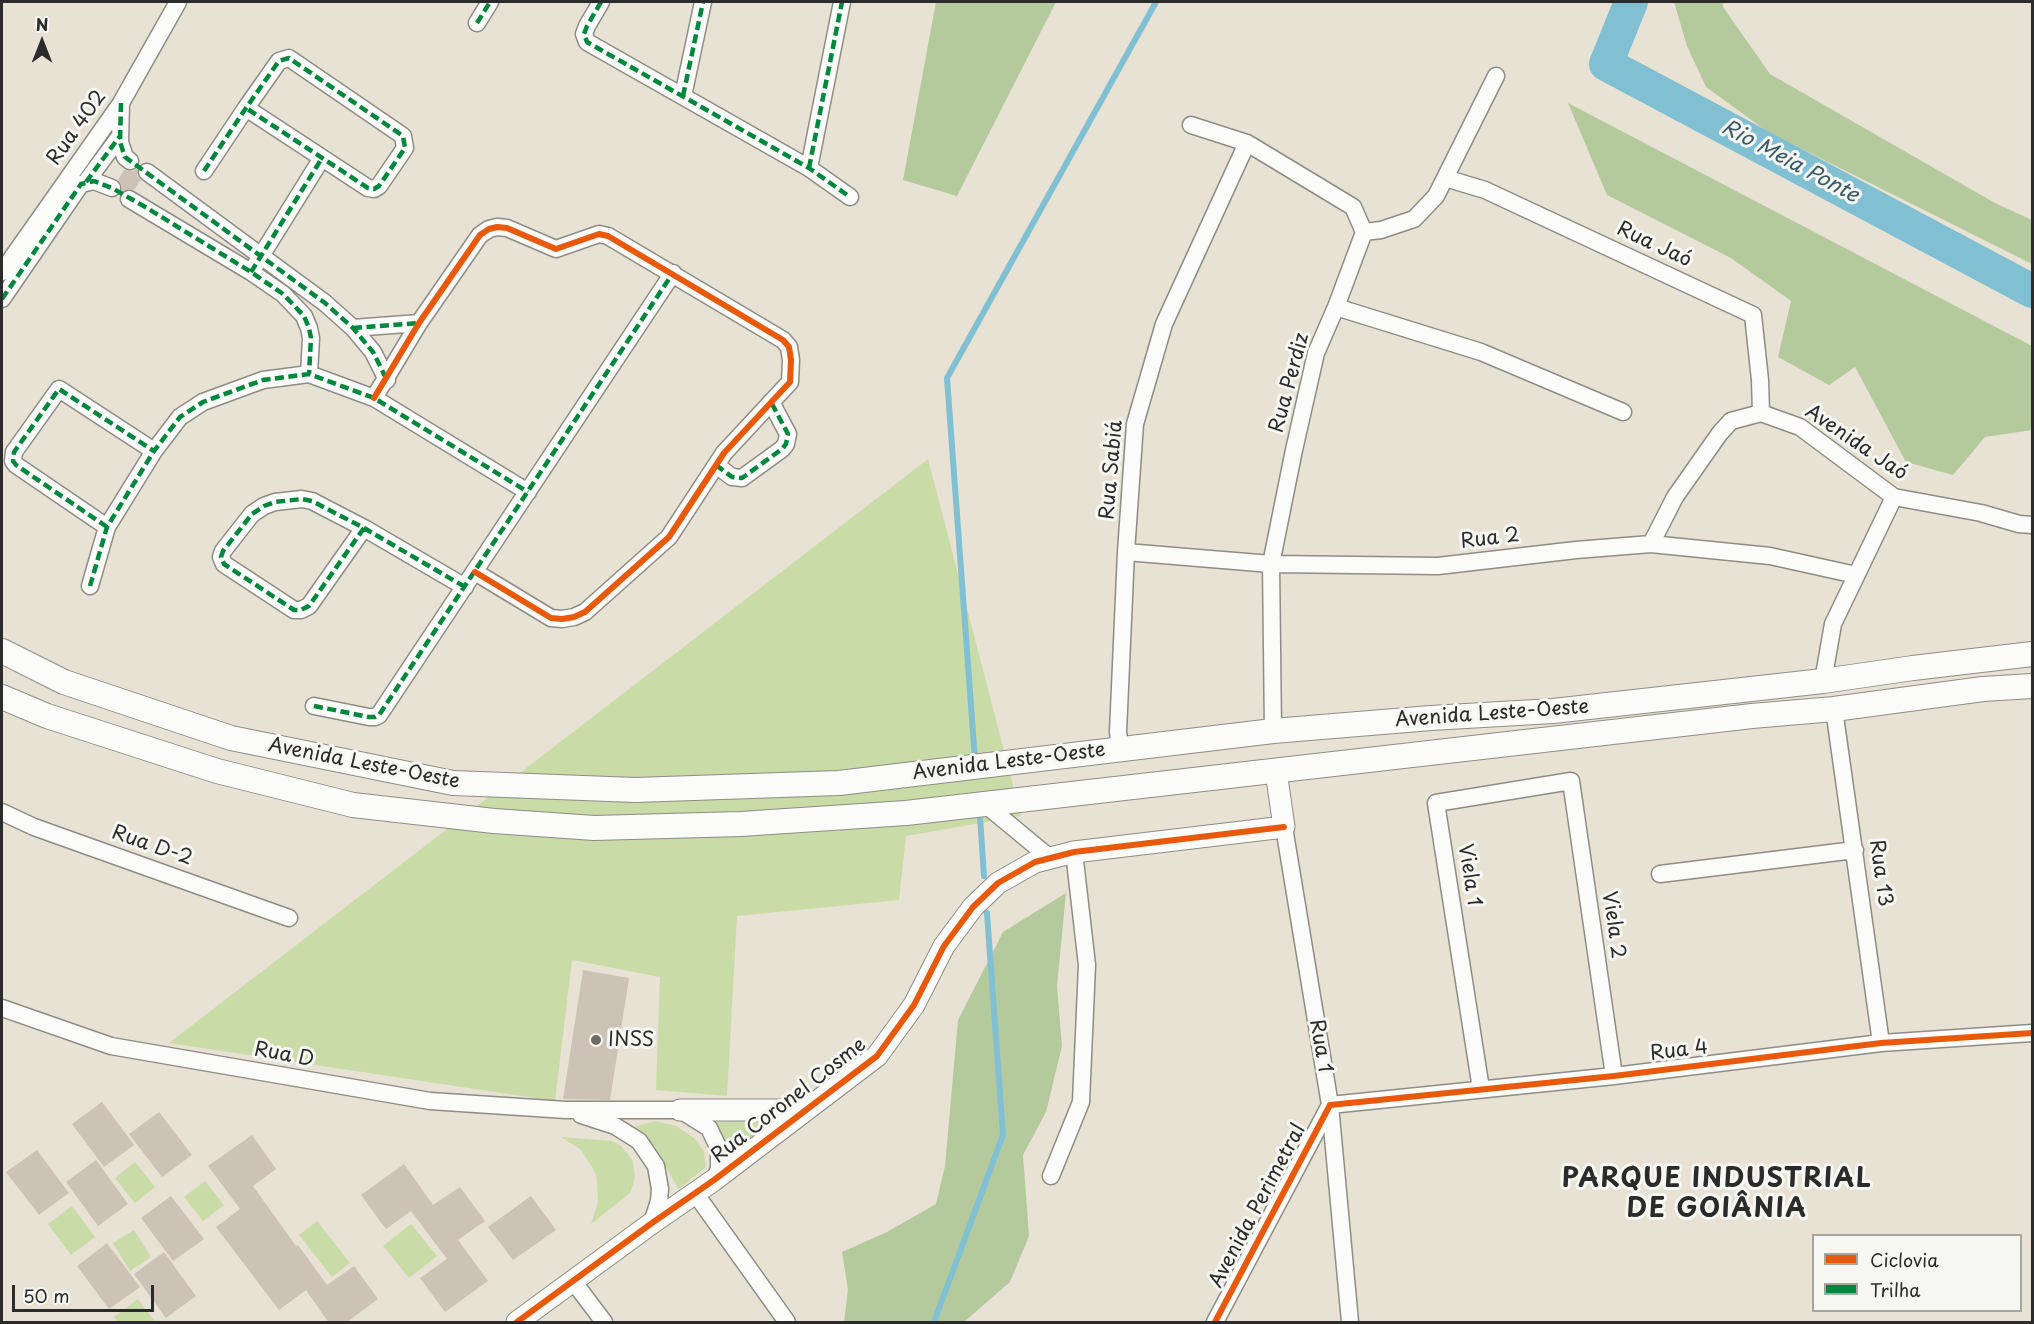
<!DOCTYPE html>
<html>
<head>
<meta charset="utf-8">
<style>
  body { margin:0 }
  #map { position:relative; width:2034px; height:1324px; overflow:hidden; background:#e7e2d4; font-family:"Playpen Sans",sans-serif }
  canvas { display:block }
  .frame { position:absolute; inset:0; border:3px solid #2b2b2b; pointer-events:none }
  .legend { position:absolute; left:1812px; top:1234px; width:210px; height:78px; box-sizing:border-box; background:#f6f6f2; border:2px solid #a5a5a2; margin:0; padding:8px 10px; list-style:none; font-size:18px; color:#2b2b2b }
  .legend li { display:flex; align-items:center; gap:12px; height:30px }
  .legend b { width:30px; border:2px solid #a5a5a2 }
  .north { position:absolute; left:12px; top:12px; width:60px; height:60px; -webkit-text-stroke:4px #f6f6f2; paint-order:stroke; rotate:0deg; font-size:16px; font-weight:700; line-height:24px; text-align:center; color:#2b2b2b }
  .north::after { content:''; display:block; margin:auto; width:21px; height:27px; background:#2b2b2b; clip-path:polygon(50% 0,100% 100%,50% 72%,0 100%) }
  .scale { position:absolute; left:12px; top:1285px; width:142px; height:27px; box-sizing:border-box; border:3px solid #2b2b2b; border-top:0; padding-left:8px; font-size:18px; line-height:21px; white-space:nowrap; color:#2b2b2b; -webkit-text-stroke:4px #f6f6f2; paint-order:stroke }
</style>
</head>
<body>
<div id="map">
<canvas width="2034" height="1324"></canvas>
<div class="frame"></div>
<ul class="legend">
<li><b style="height:8px;background:#e8590c"></b>Ciclovia</li>
<li><b style="height:8px;background:#00873e"></b>Trilha</li>
</ul>
<div class="north">N</div>
<div class="scale">50 m</div>
</div>
<script>
const ctx = document.querySelector('canvas').getContext('2d');
ctx.lineJoin = 'round';
function paint(path, color) {
  ctx.fillStyle = color;
  ctx.fill(path, 'evenodd');
}
function poly(rows) {
  const path = new Path2D();
  for (const r of rows) {
    path.moveTo(r[0], r[1]);
    for (let i = 2; i < r.length; i += 2) path.lineTo(r[i], r[i + 1]);
  }
  return path;
}
function trace(path, color, width, dash) {
  ctx.strokeStyle = color;
  ctx.lineWidth = width;
  ctx.lineCap = dash ? 'butt' : 'round';
  ctx.setLineDash(dash || []);
  ctx.stroke(path);
}
function label(font, color, halo, rows, align = 'center') {
  ctx.font = font + ' "Playpen Sans",sans-serif';
  ctx.lineWidth = 6;
  ctx.setLineDash([]);
  ctx.textBaseline = 'middle';
  ctx.strokeStyle = halo;
  ctx.fillStyle = color;
  for (const [text, x, y, turn = 0] of rows) {
    ctx.save();
    ctx.translate(x, y);
    ctx.rotate((+turn || 0) * Math.PI / 180);
    ctx.textAlign = isNaN(turn) ? turn : align;
    if (halo) ctx.strokeText(text, 0, 0);
    ctx.fillText(text, 0, 0);
    ctx.restore();
  }
}
paint(poly([
  [928,459,1021,816,906,836,899,900,737,916,727,1096,656,1090,660,977,572,960,555,1101,169,1043],
  [790,1117,727,1164,710,1123],
  [655,1121,676,1126,694,1138,704,1151,706,1167,679,1189,660,1158,634,1127],
  [561,1137,613,1141,621,1146,633,1161,635,1178,630,1193,591,1224,598,1202,597,1178,593,1168,580,1149],
  [135,1162,155,1187,135,1203,115,1178],
  [205,1181,224,1205,203,1221,184,1197],
  [72,1206,95,1237,71,1255,48,1224],
  [317,1221,350,1263,332,1277,299,1235],
  [411,1224,437,1256,409,1278,383,1246],
  [134,1230,151,1257,130,1271,113,1243],
  [138,1299,155,1322,118,1322,114,1317]
]), '#c9dba6');
paint(poly([
  [936,2,1056,2,957,196,903,180],
  [1674,2,1723,2,1723,7,1770,74,1995,203,2032,220,2032,264,1768,132,1706,87,1687,46],
  [1568,103,2032,346,2032,430,1985,437,1953,475,1906,462,1855,367,1829,385,1778,357,1791,301,1731,258,1607,195],
  [1066,893,1057,986,1062,1046,1046,1112,1023,1155,1029,1236,1010,1282,964,1322,844,1322,848,1290,842,1252,887,1232,936,1204,945,1166,958,1020,1003,932]
]), '#b5ca9c');
trace(poly([
  [975,760,947,378,1156,2],
  [980,817,984,876],
  [934,1322,1003,1135,987,913]
]), '#81c0d3', 6);
trace(poly([
  [1631,2,1606,64,2032,291]
]), '#81c0d3', 34);
paint(poly([
  [138,168,137,176,141,180,134,190,129,189,122,192,122,186,118,180,124,170,133,171],
  [583,970,629,978,610,1100,563,1099],
  [102,1102,134,1145,104,1167,72,1124],
  [159,1112,192,1155,162,1177,129,1134],
  [252,1135,276,1169,253,1186,296,1246,298,1245,327,1285,354,1266,378,1299,346,1323,329,1323,306,1290,279,1310,216,1227,240,1209,208,1166],
  [37,1150,69,1193,39,1215,6,1172],
  [96,1160,128,1204,98,1226,66,1182],
  [404,1164,433,1205,460,1187,485,1221,458,1240,488,1281,445,1312,420,1278,447,1259,411,1211,386,1229,361,1195],
  [171,1196,204,1239,173,1261,141,1218],
  [531,1196,556,1230,513,1260,488,1227],
  [107,1243,140,1287,109,1309,77,1266],
  [164,1252,196,1296,166,1318,134,1274]
]), '#ccc2b5');
const minor = poly([
  [601,2,587,26,584,34,587,42,809,168,850,197],
  [477,23,490,2],
  [683,96,703,2],
  [121,103,120,142,125,157,130,161],
  [1191,125,1247,143,1353,207,1364,232],
  [809,168,842,2],
  [204,171,246,108,279,61,289,58,403,136,405,148,379,186,374,189,368,188,246,108],
  [147,172,325,303,353,328,373,352,387,380],
  [1445,178,1485,190,1753,315,1760,380,1761,413],
  [86,182,120,136],
  [129,199,251,272,283,294,304,316,309,328,311,338,309,374],
  [1364,232,1381,230,1414,219,1436,196,1496,76],
  [256,264,322,158],
  [2,272,121,103,178,2],
  [2,299,81,184,94,181,112,188],
  [1336,307,1481,352,1623,412],
  [353,328,419,323],
  [374,398,419,323,480,235,489,229,497,227,507,228,556,249,599,234,608,236,783,340,789,347,791,360,790,382,724,453,669,537,585,612,574,617,562,619,551,618,475,572],
  [716,465,732,477,742,478,782,449,786,444,788,434,771,402],
  [107,527,16,465,13,461,14,452,59,389,154,451],
  [364,528,309,606,301,610,294,610,224,564,221,557,223,551,252,514,264,506,275,502,302,499,312,501,364,528,465,587],
  [1651,544,1675,497,1720,433,1731,421,1761,413,1800,427,1894,497,1981,513,2019,524,2032,525],
  [1126,552,1271,564,1438,566,1576,550,1651,544,1770,556,1856,575],
  [90,586,107,527,154,451,180,417,203,402,263,380,309,374,374,398,528,492],
  [1823,681,1833,624,1894,497],
  [314,706,369,717,375,717,379,715,673,273],
  [1834,709,1881,1043],
  [1273,731,1271,564,1294,450,1316,353,1336,307,1364,232],
  [1120,749,1118,732,1126,552,1135,424,1164,324,1247,143],
  [986,805,1050,858],
  [2,812,34,827,289,918],
  [1284,827,1330,1105,1350,1322],
  [1660,874,1855,850],
  [2,1008,111,1046,430,1101,566,1110,680,1110,709,1128,719,1149,719,1169,714,1180],
  [1481,1089,1436,803,1571,781,1614,1076],
  [581,1115,615,1126,639,1141,656,1166,660,1189,659,1201,652,1223],
  [1051,1176,1081,1102,1087,965,1074,852],
  [695,1193,787,1322],
  [573,1281,604,1322],
  [1215,1322,1330,1105,1614,1076,1881,1043,2032,1033]
]);
const tertiary = poly([
  [680,1110,783,1110,808,1108],
  [517,1322,652,1223,714,1180,877,1056,914,1005,944,946,973,907,998,883,1035,862,1074,852,1284,827,1276,771]
]);
const secondary = poly([
  [2,651,64,682,231,738,453,783,635,790,839,783,1273,731,1431,718,1553,711,1823,681,1913,668,2032,654],
  [2,697,47,716,217,771,353,805,494,821,594,828,741,824,906,813,1752,716,1834,709,1983,689,2032,686]
]);
trace(minor, '#8e8c85', 19);
trace(tertiary, '#8e8c85', 23);
trace(secondary, '#8e8c85', 26);
trace(minor, '#fbfbf9', 16);
trace(tertiary, '#fbfbf9', 21);
trace(secondary, '#fbfbf9', 24);
trace(poly([
  [601,2,587,26,584,34,587,42,809,168,850,197],
  [477,23,490,2],
  [683,96,703,2],
  [121,103,120,142,125,157,325,303,353,328,373,352,387,380],
  [809,168,842,2],
  [204,171,246,108,279,61,289,58,403,136,405,148,379,186,374,189,368,188,246,108],
  [86,182,120,136],
  [251,272,322,158],
  [2,299,81,184,94,181,112,188,147,208,251,272,283,294,304,316,309,328,311,338,309,374],
  [353,328,419,323],
  [716,465,732,477,742,478,782,449,786,444,788,434,771,402],
  [107,527,16,465,13,461,14,452,59,389,154,451],
  [364,528,309,606,301,610,294,610,224,564,221,557,223,551,252,514,264,506,275,502,302,499,312,501,364,528,465,587],
  [90,586,107,527,154,451,180,417,203,402,263,380,309,374,374,398,528,492],
  [314,706,369,717,375,717,379,715,673,273]
]), '#00873e', 4.5, [9, 4.5]);
trace(poly([
  [374,398,419,323,480,235,489,229,497,227,507,228,556,249,599,234,608,236,783,340,789,347,791,360,790,382,724,453,669,537,585,612,574,617,562,619,551,618,475,572],
  [517,1322,652,1223,714,1180,877,1056,914,1005,944,946,973,907,998,883,1035,862,1074,852,1284,827],
  [1215,1322,1330,1105,1614,1076,1881,1043,2032,1033]
]), '#e8590c', 6);
for (const [x, y, r, color] of [
  [596,1040,6,"#6d6b66"]
]) {
  const dot = new Path2D();
  dot.arc(x, y, r, 0, 2 * Math.PI);
  ctx.fillStyle = color;
  ctx.fill(dot);
  trace(dot, '#f6f6f2', 2);
}
label('20px', '#2b2b2b', '#f6f6f2', [
  ["Rua 402",77,128,-55],
  ["Rua Jaó",1654,245,25],
  ["Rua Perdiz",1290,383,-75],
  ["Avenida Jaó",1856,443,34],
  ["Rua Sabiá",1112,470,-85],
  ["Rua 2",1490,539,-7],
  ["Avenida Leste-Oeste",1492,714,-4],
  ["Avenida Leste-Oeste",1009,762,-7],
  ["Avenida Leste-Oeste",364,764,11],
  ["Rua D-2",152,846,19],
  ["Rua 13",1880,873,82],
  ["Viela 1",1469,875,81],
  ["Viela 2",1613,925,82],
  ["Rua 1",1320,1046,80],
  ["Rua 4",1679,1051,-7],
  ["Rua D",284,1055,10],
  ["Rua Coronel Cosme",789,1101,-38],
  ["Avenida Perimetral",1258,1206,-62]
]);
label('20px', '#2b2b2b', '#f6f6f2', [
  ["INSS",608,1040]
], 'left');
label('italic 21px', '#3a5a66', '#f6f6f2', [
  ["Rio Meia Ponte",1790,162,28]
]);
ctx.letterSpacing = '1.5px';
label('bold 26px', '#2b2b2b', '#f6f6f2', [
  ["PARQUE INDUSTRIAL",1717,1180],
  ["DE GOIÂNIA",1717,1210]
]);
ctx.letterSpacing = '0px';
</script>
</body>
</html>
